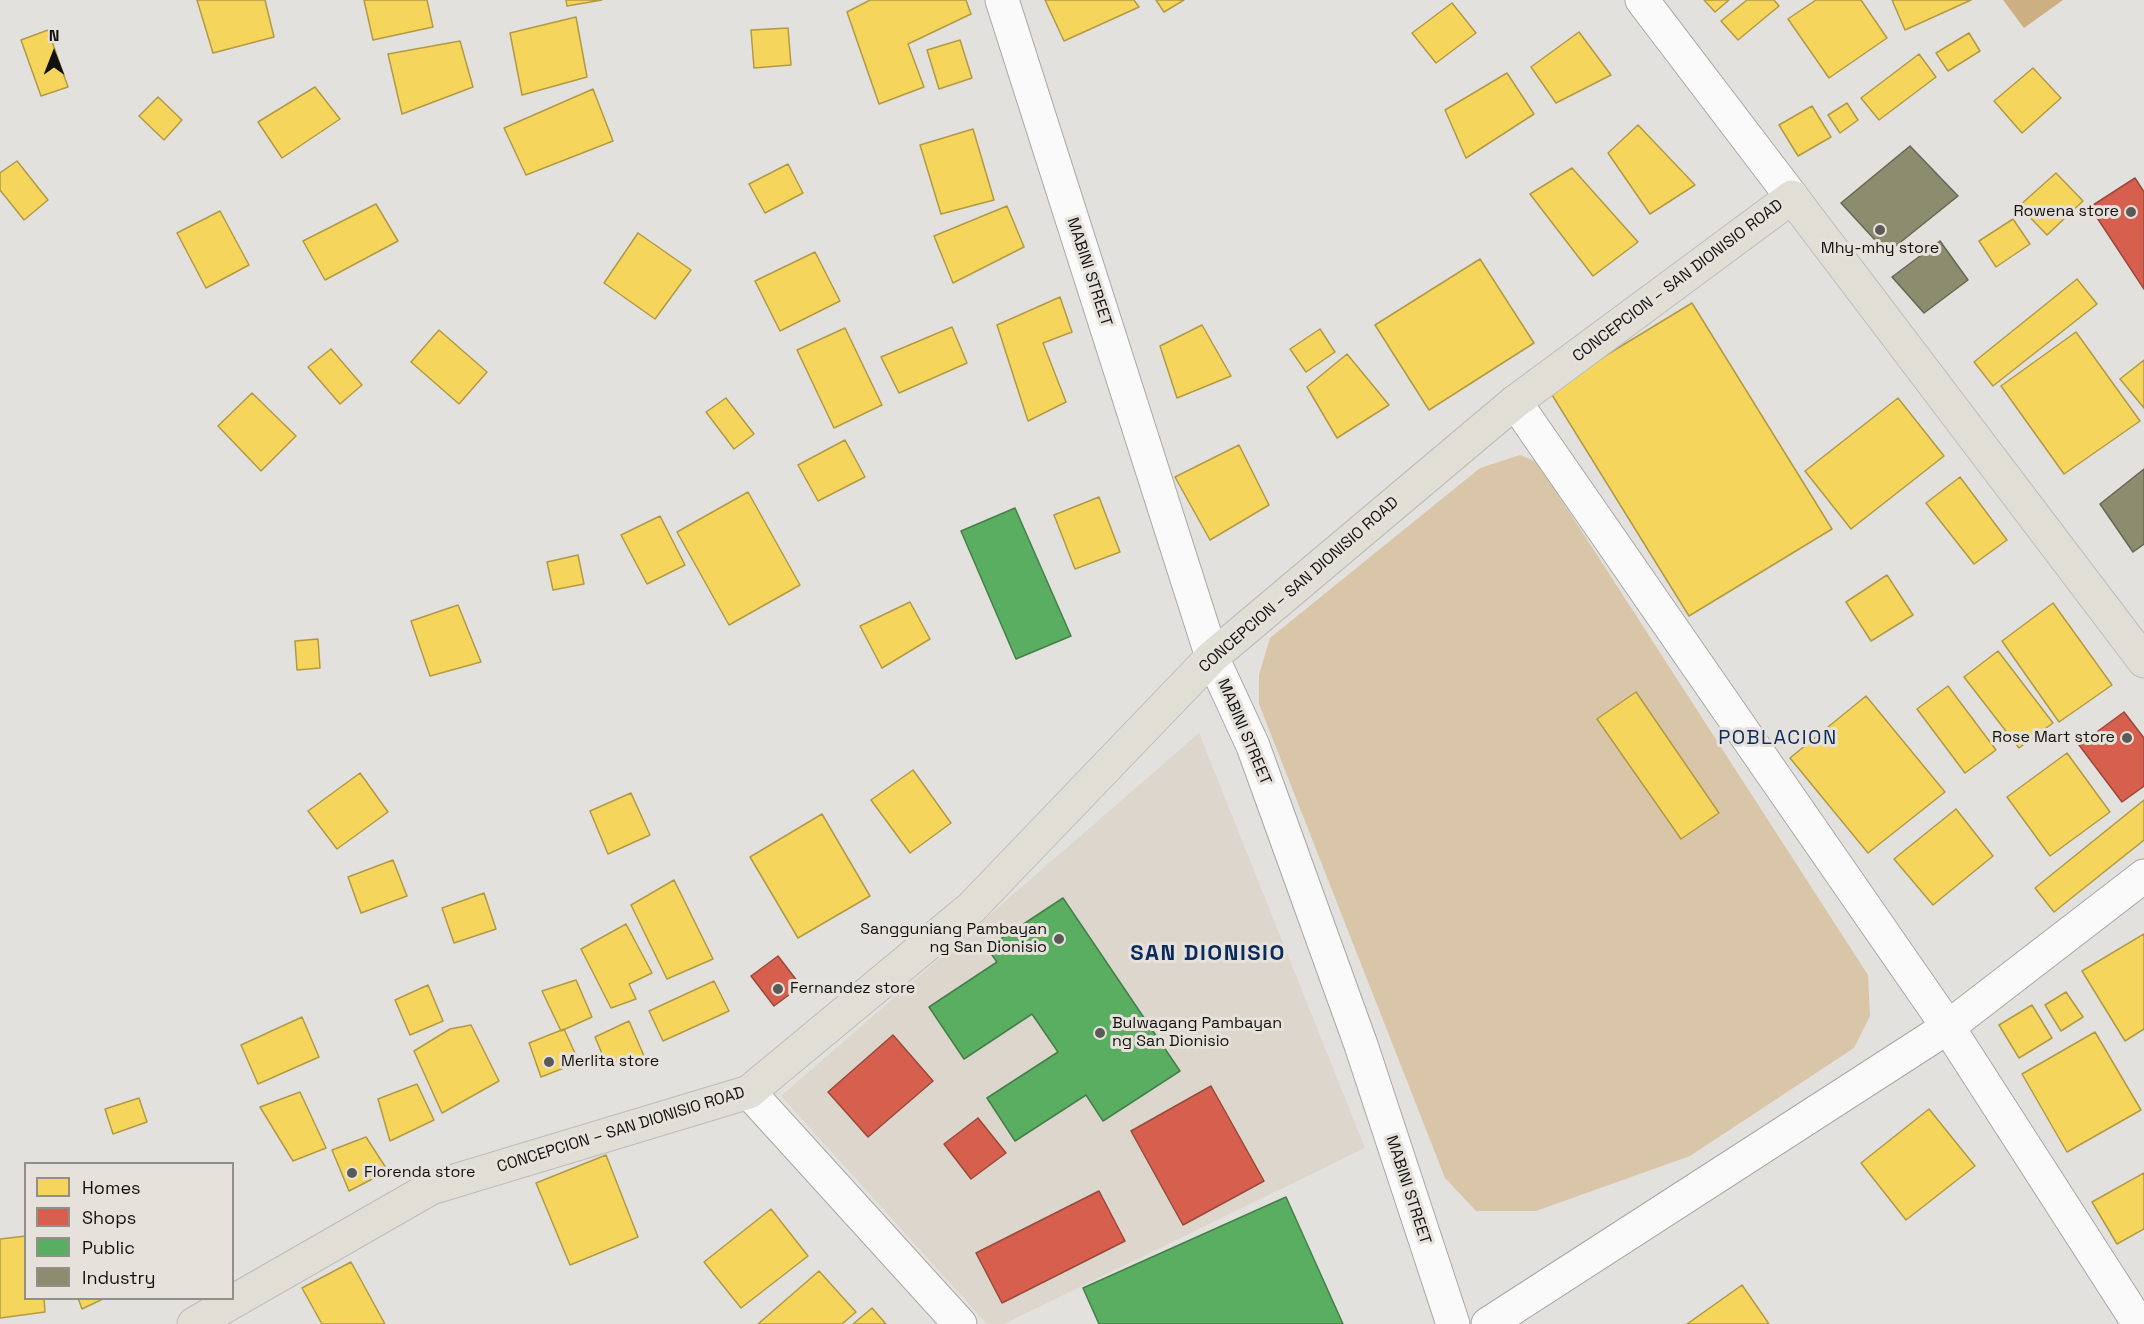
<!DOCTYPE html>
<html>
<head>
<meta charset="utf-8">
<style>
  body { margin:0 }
  #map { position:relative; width:2144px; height:1324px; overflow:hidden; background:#e3e1de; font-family:"Space Grotesk",sans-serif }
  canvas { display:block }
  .legend { position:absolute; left:24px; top:1162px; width:210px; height:138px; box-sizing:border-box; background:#e6e2db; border:2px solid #928e89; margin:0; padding:8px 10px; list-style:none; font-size:18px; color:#13110f }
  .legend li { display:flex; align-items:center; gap:12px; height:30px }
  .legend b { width:30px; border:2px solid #928e89 }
  .north { position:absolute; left:24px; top:24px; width:60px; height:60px; -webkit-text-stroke:4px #e6e2db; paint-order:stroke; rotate:0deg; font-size:16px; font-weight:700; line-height:24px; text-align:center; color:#13110f }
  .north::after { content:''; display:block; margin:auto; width:21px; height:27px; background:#13110f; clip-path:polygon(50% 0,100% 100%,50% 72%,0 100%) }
</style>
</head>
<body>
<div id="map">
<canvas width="2144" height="1324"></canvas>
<ul class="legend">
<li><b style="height:16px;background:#f6d55c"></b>Homes</li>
<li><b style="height:16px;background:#d6604d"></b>Shops</li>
<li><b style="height:16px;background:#5aae61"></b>Public</li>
<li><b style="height:16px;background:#8c8c6e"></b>Industry</li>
</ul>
<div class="north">N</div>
</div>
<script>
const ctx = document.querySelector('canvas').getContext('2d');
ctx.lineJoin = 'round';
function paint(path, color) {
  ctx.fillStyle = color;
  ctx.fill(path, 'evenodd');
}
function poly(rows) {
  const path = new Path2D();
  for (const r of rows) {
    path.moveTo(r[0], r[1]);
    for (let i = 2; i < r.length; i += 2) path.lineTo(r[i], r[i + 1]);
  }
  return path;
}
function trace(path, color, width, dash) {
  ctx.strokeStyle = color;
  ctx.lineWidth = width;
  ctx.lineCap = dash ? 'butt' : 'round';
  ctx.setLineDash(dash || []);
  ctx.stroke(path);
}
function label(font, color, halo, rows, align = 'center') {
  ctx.font = font + ' "Space Grotesk",sans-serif';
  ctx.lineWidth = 6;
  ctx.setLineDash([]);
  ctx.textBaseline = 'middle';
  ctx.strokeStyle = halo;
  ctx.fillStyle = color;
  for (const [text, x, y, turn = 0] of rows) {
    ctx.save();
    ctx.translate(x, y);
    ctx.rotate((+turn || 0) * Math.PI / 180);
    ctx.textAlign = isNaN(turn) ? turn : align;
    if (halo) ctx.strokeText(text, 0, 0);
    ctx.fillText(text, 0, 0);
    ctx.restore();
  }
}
paint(poly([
  [1199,733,1365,1148,1004,1324,987,1324,781,1096]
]), '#dcd6cd');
paint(poly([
  [1520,455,1537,462,1868,975,1870,1016,1854,1048,1690,1156,1536,1211,1476,1211,1445,1178,1259,704,1259,675,1270,638,1480,468]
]), '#d9c6a9');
paint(poly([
  [2003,0,2063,0,2024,28]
]), '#ccb081');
const homes = poly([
  [197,0,265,0,274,37,213,53,197,0],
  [364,0,427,0,433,27,373,40,364,0],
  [566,0,602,0,567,6,566,0],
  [870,0,966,0,971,14,908,44,924,87,879,104,847,12,870,0],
  [1045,0,1134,0,1139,7,1064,41,1045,0],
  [1156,0,1184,0,1164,12,1156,0],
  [1704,0,1729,0,1715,12,1704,0],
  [1747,0,1774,0,1779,6,1738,40,1721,21,1747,0],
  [1816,0,1861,0,1887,38,1829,78,1788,19,1816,0],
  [1892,0,1971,0,1905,30,1892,0],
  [1452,3,1476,33,1436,63,1412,33,1452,3],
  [576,17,587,77,522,95,510,33,576,17],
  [788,28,791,65,754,68,751,30,788,28],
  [48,30,68,87,41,96,21,40,48,30],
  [1579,32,1611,75,1556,103,1531,67,1579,32],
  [1969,33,1980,51,1948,71,1936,53,1969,33],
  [960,40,972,78,939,89,927,50,960,40],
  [460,41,473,87,402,114,388,54,460,41],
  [1919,54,1936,77,1879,120,1861,98,1919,54],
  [2033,68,2061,98,2022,133,1994,101,2033,68],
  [1507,73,1534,114,1466,158,1445,110,1507,73],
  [315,87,340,119,282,158,258,122,315,87],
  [593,89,613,141,526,175,504,128,593,89],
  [158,97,182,120,164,140,139,116,158,97],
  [1847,103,1858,120,1840,133,1828,115,1847,103],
  [1812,106,1831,137,1798,156,1779,125,1812,106],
  [1638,125,1695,185,1650,214,1608,153,1638,125],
  [973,129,994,200,941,214,920,145,973,129],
  [17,161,48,200,24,220,0,190,0,173,17,161],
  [788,164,803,193,765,213,749,184,788,164],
  [1572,168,1638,242,1593,276,1530,194,1572,168],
  [2056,173,2083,201,2047,235,2019,206,2056,173],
  [376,204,398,241,325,280,303,241,376,204],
  [1007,206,1024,247,953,283,934,236,1007,206],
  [220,211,249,265,206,288,177,233,220,211],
  [2013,219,2030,244,1996,267,1979,241,2013,219],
  [638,233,691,270,655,319,604,283,638,233],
  [815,252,840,301,780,331,755,281,815,252],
  [1480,259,1534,343,1429,410,1375,325,1480,259],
  [2077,279,2097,304,1993,386,1974,362,2077,279],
  [1060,297,1072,332,1043,343,1066,402,1028,421,997,325,1060,297],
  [1692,303,1832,529,1689,616,1549,390,1692,303],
  [1202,325,1231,376,1177,398,1160,346,1202,325],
  [952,327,967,363,899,393,881,357,952,327],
  [845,328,882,405,834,428,797,350,845,328],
  [1320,329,1335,352,1306,372,1290,349,1320,329],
  [439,330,487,372,459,404,411,362,439,330],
  [2076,332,2140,421,2064,474,2001,386,2076,332],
  [331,349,362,385,340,404,308,367,331,349],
  [1347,354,1389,405,1337,438,1307,387,1347,354],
  [2144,360,2144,408,2120,379,2144,360],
  [252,393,296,436,261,471,218,426,252,393],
  [726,398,754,434,734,449,706,412,726,398],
  [1898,398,1944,456,1851,529,1805,471,1898,398],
  [845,440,865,477,818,501,798,465,845,440],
  [1239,445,1269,505,1210,540,1175,477,1239,445],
  [1960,477,2007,540,1974,564,1926,503,1960,477],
  [748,492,800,585,729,625,677,532,748,492],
  [1099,497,1120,552,1075,569,1054,515,1099,497],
  [660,516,685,565,647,584,621,535,660,516],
  [578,555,584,584,553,590,547,562,578,555],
  [1887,575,1913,615,1871,641,1846,602,1887,575],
  [910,602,930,639,882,668,860,626,910,602],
  [2053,603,2112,685,2059,722,2002,641,2053,603],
  [458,605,481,662,430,676,411,621,458,605],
  [318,639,320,668,297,670,295,641,318,639],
  [1998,651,2053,723,2019,748,1964,677,1998,651],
  [1948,686,1996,750,1965,773,1917,709,1948,686],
  [1636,692,1719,813,1681,839,1597,719,1636,692],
  [1866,696,1945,792,1868,853,1790,758,1866,696],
  [2067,753,2110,812,2050,856,2007,797,2067,753],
  [913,770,951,823,910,853,871,800,913,770],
  [360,773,388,812,337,849,308,811,360,773],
  [631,793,650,835,608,854,590,811,631,793],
  [2144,800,2144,840,2054,912,2035,888,2144,800],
  [1956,809,1993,856,1933,905,1894,859,1956,809],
  [822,814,870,896,798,938,750,857,822,814],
  [393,860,407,896,361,913,348,877,393,860],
  [674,880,713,959,667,979,631,905,674,880],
  [484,893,496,929,454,943,442,908,484,893],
  [626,924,652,973,629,984,636,999,611,1008,581,949,626,924],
  [2144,934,2144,1029,2125,1041,2082,971,2144,934],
  [576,980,592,1017,561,1031,542,991,576,980],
  [714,981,729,1011,663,1041,649,1011,714,981],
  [428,985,443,1021,410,1035,395,1000,428,985],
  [2066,992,2083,1017,2061,1031,2045,1005,2066,992],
  [2032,1005,2052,1038,2019,1058,1999,1025,2032,1005],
  [302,1017,319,1057,258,1084,241,1045,302,1017],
  [629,1021,644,1056,608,1068,595,1037,629,1021],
  [471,1025,499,1081,442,1113,414,1051,450,1029,471,1025],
  [564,1029,579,1062,541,1077,529,1043,564,1029],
  [2095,1032,2141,1110,2067,1152,2022,1074,2095,1032],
  [417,1084,434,1120,390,1141,378,1099,417,1084],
  [300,1092,326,1148,293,1161,260,1107,300,1092],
  [139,1098,147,1122,113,1134,105,1109,139,1098],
  [1929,1109,1975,1166,1906,1220,1861,1163,1929,1109],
  [366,1137,388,1171,349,1191,332,1150,366,1137],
  [606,1155,638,1237,570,1265,536,1183,606,1155],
  [2144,1173,2144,1229,2117,1244,2092,1202,2144,1173],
  [771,1209,808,1256,741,1308,704,1262,771,1209],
  [26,1236,26,1298,44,1298,45,1312,0,1318,0,1239,26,1236],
  [351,1262,385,1324,322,1324,302,1288,351,1262],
  [819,1271,856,1312,842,1324,758,1324,819,1271],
  [1742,1285,1769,1324,1687,1324,1742,1285],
  [78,1298,105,1298,82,1309,78,1298],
  [872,1308,886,1324,853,1324,872,1308]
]);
paint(homes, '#f6d55c');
trace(homes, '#b29a45', 1.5);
const shops = poly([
  [2135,178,2144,192,2144,289,2090,207,2135,178],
  [2124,712,2144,738,2144,786,2122,802,2079,745,2124,712],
  [778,956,801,986,774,1006,751,976,778,956],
  [893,1035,933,1081,868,1137,828,1092,893,1035],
  [1211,1086,1264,1181,1183,1225,1131,1131,1211,1086],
  [978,1118,1006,1153,971,1179,944,1144,978,1118],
  [1099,1191,1125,1241,1002,1303,976,1253,1099,1191]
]);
paint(shops, '#d6604d');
trace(shops, '#9c483a', 1.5);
const public = poly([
  [1015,508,1071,636,1016,659,961,531,1015,508],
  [1063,898,1180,1071,1103,1121,1086,1095,1015,1141,987,1098,1058,1052,1032,1014,964,1059,929,1007,997,962,987,948,1063,898],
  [1286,1197,1343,1324,1099,1324,1083,1288,1286,1197]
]);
paint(public, '#5aae61');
trace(public, '#457f48', 1.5);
const industry = poly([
  [1910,146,1958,196,1887,253,1841,203,1910,146],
  [1940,241,1968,280,1924,313,1892,277,1940,241],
  [2144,469,2144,544,2133,552,2100,504,2144,469]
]);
paint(industry, '#8c8c6e');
trace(industry, '#686752', 1.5);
const minor = poly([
  [1002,0,1212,657,1253,746,1361,1045,1453,1324],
  [1642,0,1792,197],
  [1515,402,1948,1027,2139,1324],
  [749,1092,960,1324],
  [1488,1324,1948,1027,2144,876]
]);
const major = poly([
  [194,1324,431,1188,749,1092,971,908,1212,657,1515,402,1792,197,2144,661]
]);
trace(minor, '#a9a7a5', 35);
trace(major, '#bcbcba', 35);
trace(minor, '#fbfafa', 33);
trace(major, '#e1ded6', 33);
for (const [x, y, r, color] of [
  [2131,212,6,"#5c5a57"],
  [1880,230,6,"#5c5a57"],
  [2127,738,6,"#5c5a57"],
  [1059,939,6,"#5c5a57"],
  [778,989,6,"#5c5a57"],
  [1100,1033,6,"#5c5a57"],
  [549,1062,6,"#5c5a57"],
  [352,1173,6,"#5c5a57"]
]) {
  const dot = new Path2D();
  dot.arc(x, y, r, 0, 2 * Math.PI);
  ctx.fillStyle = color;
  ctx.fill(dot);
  trace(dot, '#e6e2db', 2);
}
label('16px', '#13110f', '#e6e2db', [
  ["Rowena store",2119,212,"right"],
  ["Mhy-mhy store",1880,249,"center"],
  ["Rose Mart store",2115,738,"right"],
  ["Sangguniang Pambayan",1047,930,"right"],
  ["ng San Dionisio",1047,948,"right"],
  ["Fernandez store",790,989],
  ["Bulwagang Pambayan",1112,1024],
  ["ng San Dionisio",1112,1042],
  ["Merlita store",561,1062],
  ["Florenda store",364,1173]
], 'left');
label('16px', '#13110f', '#e6e2db', [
  ["MABINI STREET",1089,272,72],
  ["CONCEPCION – SAN DIONISIO ROAD",1678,281,-37],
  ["CONCEPCION – SAN DIONISIO ROAD",1299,585,-41],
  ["MABINI STREET",1244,732,67],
  ["CONCEPCION – SAN DIONISIO ROAD",621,1130,-17],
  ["MABINI STREET",1408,1190,72]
]);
ctx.letterSpacing = '1.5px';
label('20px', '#0a2b5f', '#e6e2db', [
  ["POBLACION",1778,739]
]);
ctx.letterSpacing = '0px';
ctx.letterSpacing = '1.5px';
label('bold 22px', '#0a2b5f', '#e6e2db', [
  ["SAN DIONISIO",1208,954]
]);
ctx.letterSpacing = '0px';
</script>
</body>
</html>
